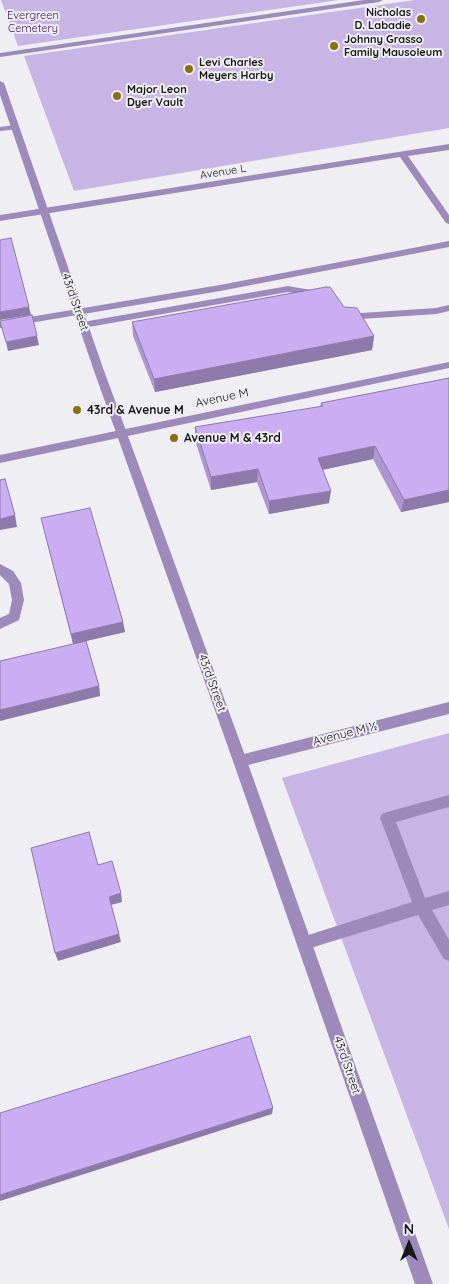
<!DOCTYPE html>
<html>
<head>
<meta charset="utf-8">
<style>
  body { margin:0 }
  #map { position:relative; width:449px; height:1284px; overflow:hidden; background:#efeef2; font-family:Quicksand,sans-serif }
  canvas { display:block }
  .north { position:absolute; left:384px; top:1219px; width:50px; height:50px; -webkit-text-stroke:4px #efeef2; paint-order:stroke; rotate:0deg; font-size:14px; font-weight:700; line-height:20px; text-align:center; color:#181819 }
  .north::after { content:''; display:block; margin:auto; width:18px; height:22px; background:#181819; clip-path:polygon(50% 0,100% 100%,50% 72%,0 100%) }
</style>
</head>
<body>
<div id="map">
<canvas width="449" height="1284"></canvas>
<div class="north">N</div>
</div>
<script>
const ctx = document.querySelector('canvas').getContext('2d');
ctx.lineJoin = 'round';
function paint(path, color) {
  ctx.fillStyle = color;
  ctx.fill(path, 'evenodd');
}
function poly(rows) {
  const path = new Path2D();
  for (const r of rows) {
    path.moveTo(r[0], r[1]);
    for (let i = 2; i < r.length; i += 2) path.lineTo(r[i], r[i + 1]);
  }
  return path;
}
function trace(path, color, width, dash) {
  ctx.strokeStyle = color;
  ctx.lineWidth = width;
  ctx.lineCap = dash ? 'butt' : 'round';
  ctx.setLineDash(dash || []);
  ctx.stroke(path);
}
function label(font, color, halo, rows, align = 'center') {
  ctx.font = font + ' Quicksand,sans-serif';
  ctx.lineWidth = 4;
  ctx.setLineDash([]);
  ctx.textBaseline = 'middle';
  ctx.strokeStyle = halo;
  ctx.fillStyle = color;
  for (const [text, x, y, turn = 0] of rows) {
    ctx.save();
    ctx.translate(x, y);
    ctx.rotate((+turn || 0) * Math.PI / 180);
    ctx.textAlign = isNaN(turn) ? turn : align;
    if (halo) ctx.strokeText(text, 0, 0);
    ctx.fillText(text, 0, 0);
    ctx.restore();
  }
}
paint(poly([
  [1,0,339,0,18,46],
  [415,0,449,0,449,128,74,191,24,56],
  [449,733,449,1229,282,778]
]), '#c8b4e5');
paint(poly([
  [364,0,383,0,379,2,0,57,0,53,364,0],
  [15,125,18,125,18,129,0,131,0,127,15,125],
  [449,241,449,247,220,291,0,328,0,322,220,285,449,241],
  [288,286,317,291,322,294,317,297,288,292,83,328,78,325,83,322,288,286],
  [449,305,449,311,436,314,346,320,341,317,346,314,436,308,449,305],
  [0,564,13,571,21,583,24,600,19,620,0,629,0,618,9,614,12,600,9,584,0,575,0,564],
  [449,795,449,807,396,822,425,898,449,891,449,905,432,910,449,940,449,961,444,959,418,915,304,950,299,948,297,943,299,938,412,902,380,818,382,814,387,812,449,795]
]), '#9d89ba');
paint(poly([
  [449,144,449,150,408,156,449,215,449,224,446,223,400,157,0,221,0,215,449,144],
  [449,362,449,368,0,463,0,455,449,362],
  [449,702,449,714,240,767,235,765,233,761,235,757,240,755,449,702]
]), '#9d89ba');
paint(poly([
  [0,81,4,83,103,368,247,761,433,1284,415,1284,233,761,93,368,0,95,0,81]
]), '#9d89ba');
paint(poly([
  [344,307,374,336,372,350,155,392,133,336,132,322],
  [449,378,449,502,401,512,373,459,322,470,329,503,269,514,257,482,211,490,195,440,195,427,320,407,321,403],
  [41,518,123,622,125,632,86,641,99,686,100,696,73,644]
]), '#af95d2');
paint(poly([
  [29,307,31,315,0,320,0,312],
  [37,336,39,345,8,351,6,342],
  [374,336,372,350,155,392,154,379],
  [375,446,373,459,317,471,318,458],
  [258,469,257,482,211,490,211,477],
  [449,490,449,502,401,512,404,500],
  [331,491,329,503,269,514,269,501],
  [15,515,17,527,0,530,0,519],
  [123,622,125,632,73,644,71,634],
  [99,686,100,696,0,721,0,710],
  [121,893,122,902,111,905,109,897],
  [119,934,121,942,58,961,55,953],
  [273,1108,272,1114,0,1201,0,1195]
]), '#8e79ab');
const building = poly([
  [11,238,29,307,0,312,0,240,11,238],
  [326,287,330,287,344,307,357,308,374,336,154,379,132,322,326,287],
  [32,315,37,336,6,342,0,321,32,315],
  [449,378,449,490,404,500,375,446,318,458,331,491,269,501,258,469,211,477,195,427,323,406,321,403,449,378],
  [5,479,15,515,0,519,0,480,5,479],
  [90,508,123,622,71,634,41,518,90,508],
  [86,641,99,686,0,710,0,661,86,641],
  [89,832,98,865,112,861,121,893,109,897,119,934,55,953,31,848,89,832],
  [250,1036,273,1108,0,1195,0,1113,250,1036]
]);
paint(building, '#cbadf4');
trace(building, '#8e79ab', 1);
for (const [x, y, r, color] of [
  [421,19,5,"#897112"],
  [334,46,5,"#897112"],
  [189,69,5,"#897112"],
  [117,96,5,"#897112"],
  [77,410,5,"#897112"],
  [174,438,5,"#897112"]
]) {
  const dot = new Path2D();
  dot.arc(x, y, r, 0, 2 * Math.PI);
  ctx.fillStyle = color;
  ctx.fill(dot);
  trace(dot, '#efeef2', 2);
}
label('bold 11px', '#181819', '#efeef2', [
  ["Nicholas",411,13,"right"],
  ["D. Labadie",411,26,"right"],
  ["Johnny Grasso",344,40],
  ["Family Mausoleum",344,53],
  ["Levi Charles",199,63],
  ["Meyers Harby",199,76],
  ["Major Leon",127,90],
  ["Dyer Vault",127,103]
], 'left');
label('11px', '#3e1264', '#efeef2', [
  ["Evergreen",33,16],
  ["Cemetery",33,29]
]);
label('11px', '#181819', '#efeef2', [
  ["Avenue L",223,172,-9]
]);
label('12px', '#181819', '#efeef2', [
  ["43rd Street",75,302,71],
  ["Avenue M",222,398,-12],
  ["43rd Street",212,683,70],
  ["Avenue M ½",345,734,-14],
  ["43rd Street",347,1065,71]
]);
label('bold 12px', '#181819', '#efeef2', [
  ["43rd & Avenue M",87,410],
  ["Avenue M & 43rd",184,438]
], 'left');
</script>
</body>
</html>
